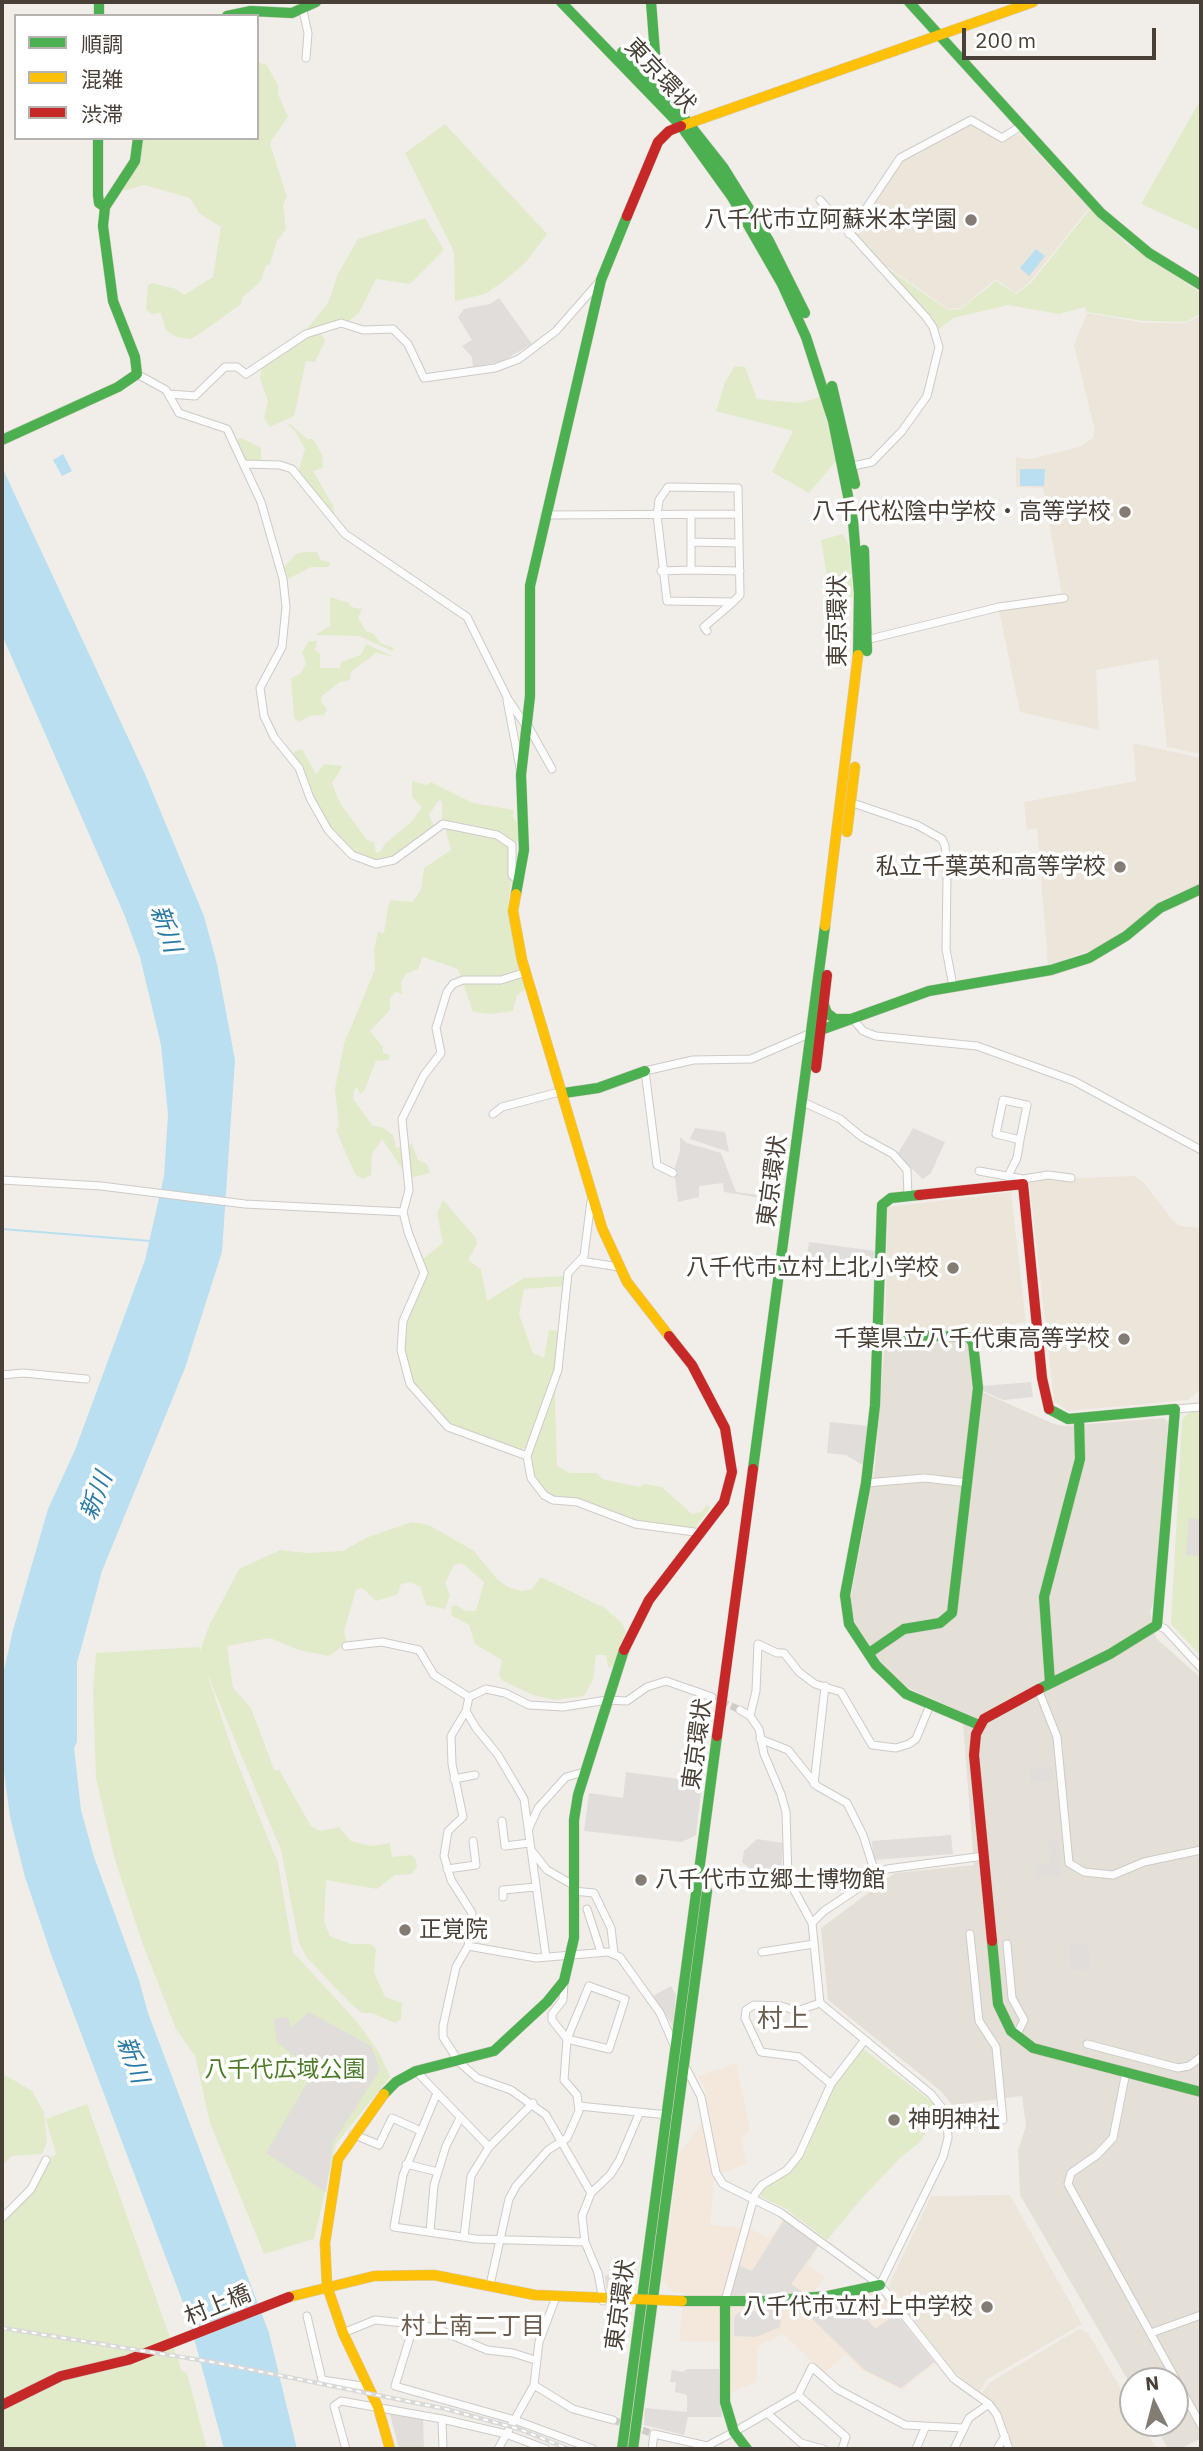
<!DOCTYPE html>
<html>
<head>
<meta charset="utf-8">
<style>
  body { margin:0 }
  #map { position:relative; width:1203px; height:2451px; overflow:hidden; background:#f1eeea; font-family:"IBM Plex Sans","Noto Sans JP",sans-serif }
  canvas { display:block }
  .frame { position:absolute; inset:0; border:4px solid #483f36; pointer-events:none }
  .legend { position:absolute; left:14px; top:14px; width:245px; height:126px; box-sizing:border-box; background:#fff; border:2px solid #b6b2af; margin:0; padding:9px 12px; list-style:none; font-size:21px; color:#483f36 }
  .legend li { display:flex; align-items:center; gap:14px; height:35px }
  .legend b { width:35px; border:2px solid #b6b2af }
  .north { position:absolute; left:1119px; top:2367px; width:70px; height:70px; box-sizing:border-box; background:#fff; border:2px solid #b6b2af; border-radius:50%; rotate:354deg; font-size:19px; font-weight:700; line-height:28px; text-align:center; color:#483f36 }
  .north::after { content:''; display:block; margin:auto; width:24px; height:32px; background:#837c75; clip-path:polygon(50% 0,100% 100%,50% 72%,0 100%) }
  .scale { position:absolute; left:962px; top:28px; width:194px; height:32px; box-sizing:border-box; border:4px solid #483f36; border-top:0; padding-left:9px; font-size:21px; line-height:24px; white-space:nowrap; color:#483f36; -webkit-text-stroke:5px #fff; paint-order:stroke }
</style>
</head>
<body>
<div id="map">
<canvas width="1203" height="2451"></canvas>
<div class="frame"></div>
<ul class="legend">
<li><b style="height:9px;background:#4caf50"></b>順調</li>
<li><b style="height:9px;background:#ffc107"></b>混雑</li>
<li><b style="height:9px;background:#c62828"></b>渋滞</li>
</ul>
<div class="north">N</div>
<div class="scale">200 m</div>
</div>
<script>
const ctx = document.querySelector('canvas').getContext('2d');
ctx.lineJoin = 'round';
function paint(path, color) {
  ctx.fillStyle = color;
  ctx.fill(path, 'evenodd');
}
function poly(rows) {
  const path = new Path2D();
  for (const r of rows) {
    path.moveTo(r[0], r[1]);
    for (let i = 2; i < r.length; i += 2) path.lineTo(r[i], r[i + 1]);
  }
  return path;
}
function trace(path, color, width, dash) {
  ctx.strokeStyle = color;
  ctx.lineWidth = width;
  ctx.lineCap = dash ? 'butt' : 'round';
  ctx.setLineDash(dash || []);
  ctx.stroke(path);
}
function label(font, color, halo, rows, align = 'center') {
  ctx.font = font + ' "IBM Plex Sans","Noto Sans JP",sans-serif';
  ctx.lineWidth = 7;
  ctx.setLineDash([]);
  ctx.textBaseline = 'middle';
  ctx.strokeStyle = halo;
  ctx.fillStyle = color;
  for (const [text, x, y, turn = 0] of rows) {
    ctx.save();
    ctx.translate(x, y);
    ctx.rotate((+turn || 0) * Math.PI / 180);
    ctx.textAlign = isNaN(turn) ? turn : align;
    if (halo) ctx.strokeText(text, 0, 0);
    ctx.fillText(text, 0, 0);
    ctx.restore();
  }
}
paint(poly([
  [885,1338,963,1339,969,1345,973,1388,1054,1424,1065,1426,1164,1418,1168,1422,1154,1600,1150,1612,1156,1638,1201,1678,1201,2438,1180,2449,1168,2449,1153,2423,1175,2423,1175,2381,1133,2381,1133,2389,1020,2195,1018,2151,1026,2126,1022,2096,952,2105,942,2092,828,2000,821,1928,895,1873,974,1865,962,1712,908,1688,882,1663,855,1623,850,1601,875,1467]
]), '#e5e0d7');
paint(poly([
  [736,2063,750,2129,741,2139,747,2163,715,2176,710,2225,749,2228,769,2239,784,2218,820,2243,808,2265,825,2277,808,2300,880,2291,937,2362,901,2390,863,2371,846,2354,824,2373,783,2334,758,2346,756,2382,730,2393,729,2342,679,2341,684,2293,673,2292,662,2280,679,2153,708,2115,705,2088,698,2076]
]), '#f4e8dd');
paint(poly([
  [971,123,1006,139,1020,134,1089,208,1029,283,1015,293,996,279,961,308,948,309,879,261,853,232,900,162],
  [1087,313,1145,323,1186,323,1201,315,1201,754,1167,747,1158,659,1096,670,1099,730,1020,712,999,611,1063,601,1043,488,1016,487,1016,457,1031,459,1079,447,1093,438,1094,427,1074,345],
  [1133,743,1201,758,1201,884,1167,898,1101,947,1048,965,1037,828,1027,830,1024,802,1136,781],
  [1135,1176,1145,1184,1174,1222,1180,1226,1201,1228,1201,1389,1188,1400,1068,1411,1054,1401,1029,1180],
  [1011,1192,1026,1322,964,1332,885,1330,888,1207],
  [1010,2195,1082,2324,986,2380,980,2392,955,2373,888,2287,931,2196],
  [1079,2329,1088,2333,1133,2409,1133,2423,1141,2423,1157,2449,1014,2449,997,2409,982,2393,989,2383]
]), '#ece5d9');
paint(poly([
  [257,62,267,65,278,86,278,94,288,117,271,141,271,147,287,197,283,205,286,229,277,241,270,264,266,266,260,282,242,298,241,304,201,333,191,339,176,337,166,330,161,313,152,314,146,310,148,285,152,283,176,289,184,295,213,277,221,227,199,213,190,198,144,185,124,191,123,188,141,138,257,138],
  [1201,99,1201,231,1141,204],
  [445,124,547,234,526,262,504,281,485,294,455,301,454,252,405,153],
  [1090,209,1127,244,1201,293,1201,313,1186,322,1144,321,1087,312,1085,307,1059,314,1008,305,953,318,937,331,884,266,948,310,961,309,996,281,1016,294,1031,283],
  [425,218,444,250,410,284,376,279,359,313,348,322,320,332,325,341,315,362,306,361,294,416,270,427,264,418,268,401,260,379,262,367,292,347,328,303,338,274,358,239],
  [735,366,745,367,757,399,799,403,821,397,836,461,809,493,772,472,793,431,716,411,725,382],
  [290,424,307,439,313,439,322,455,323,468,313,471,333,506,335,517,298,472,305,449,295,431,288,426],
  [241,438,261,448,261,461,245,461,235,440],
  [843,534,849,545,853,596,842,599,832,596,828,583,821,540],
  [304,552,317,552,321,560,331,563,329,567,311,567,286,580,283,568,296,554],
  [330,597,349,603,351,607,362,609,358,618,367,632,373,633,380,643,394,648,392,651,359,636,315,635,330,626],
  [309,641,317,641,315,650,320,654,320,668,340,668,341,662,361,655,366,644,395,657,376,653,351,672,350,680,340,682,322,696,321,702,327,709,324,715,310,716,299,722,294,718,291,678,300,674,306,664,302,652],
  [302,749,316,774,324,764,343,766,332,783,340,803,367,840,374,842,376,853,380,852,385,844,413,820,422,807,412,797,412,781,427,785,431,782,473,803,514,810,513,818,522,827,515,849,508,906,527,988,517,995,513,1011,492,1014,473,1012,458,969,423,957,418,969,406,974,401,982,402,994,395,992,390,999,390,1010,370,1031,383,1047,383,1053,390,1055,389,1060,376,1061,364,1091,360,1094,357,1088,354,1089,353,1099,373,1126,382,1127,393,1135,396,1148,412,1144,418,1160,427,1164,430,1173,414,1177,407,1176,382,1139,372,1154,371,1175,362,1179,355,1174,336,1130,339,1126,335,1089,344,1044,375,969,374,949,378,932,384,933,388,907,391,900,413,902,421,889,424,868,451,850,445,827,466,829,466,824,442,820,442,801,438,801,429,815,434,826,395,856,375,863,359,857,327,825,311,796,294,757,294,751],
  [443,1200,476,1238,477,1244,468,1260,481,1269,487,1301,524,1278,567,1276,565,1286,524,1289,519,1314,533,1353,544,1358,549,1330,561,1331,555,1400,557,1466,570,1473,597,1473,602,1479,640,1487,644,1484,662,1487,692,1514,702,1512,706,1505,711,1507,695,1528,645,1524,546,1494,534,1478,527,1447,518,1451,463,1431,443,1418,418,1392,405,1366,406,1321,426,1276,423,1259,443,1243,437,1213],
  [1201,1410,1201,1656,1171,1624,1182,1420,1190,1411],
  [412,1522,429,1525,474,1551,497,1579,508,1587,522,1591,532,1589,540,1578,543,1578,605,1608,622,1623,626,1632,613,1666,608,1668,606,1655,596,1655,593,1680,584,1696,555,1700,533,1695,503,1681,499,1675,502,1660,475,1644,469,1625,452,1616,451,1607,456,1605,466,1611,476,1611,484,1582,462,1563,454,1565,445,1583,450,1595,445,1609,426,1605,420,1587,411,1582,401,1584,398,1594,376,1601,362,1588,356,1590,344,1631,347,1643,329,1656,299,1650,270,1638,227,1646,233,1688,251,1708,274,1770,279,1770,311,1826,321,1831,339,1827,351,1841,371,1846,390,1843,392,1857,411,1855,415,1858,417,1867,412,1874,395,1875,377,1889,326,1880,324,1922,330,1936,351,1944,371,1944,376,1949,374,1972,385,1997,402,2003,401,2019,395,2023,372,2013,362,2013,352,2005,307,1958,299,1943,281,1850,206,1671,233,1752,278,1863,293,1952,357,2022,379,2052,390,2077,336,2144,314,2239,264,2254,210,2123,195,2056,176,2029,143,1945,115,1860,96,1778,93,1691,96,1653,199,1647,200,1651,209,1626,239,1569,280,1550,307,1553,343,1551,368,1537],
  [862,2048,936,2105,926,2133,919,2143,901,2157,863,2197,827,2240,786,2209,761,2197,760,2190,787,2173,804,2156,831,2092],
  [2,2073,32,2091,44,2112,47,2142,42,2154,11,2156,2,2166],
  [87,2104,182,2371,187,2373,207,2449,2,2449,2,2222,32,2194,50,2158,56,2154,46,2119]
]), '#e1ebca');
paint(poly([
  [499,298,532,344,501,362,473,367,472,357,462,346,472,340,458,317,464,309,490,304],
  [695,1128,725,1132,729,1152,690,1139],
  [913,1128,945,1142,931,1173,923,1179,897,1155],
  [680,1137,687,1143,721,1153,736,1192,775,1197,770,1204,761,1198,724,1192,723,1183,699,1186,699,1197,678,1202,674,1170,680,1151],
  [809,1242,875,1251,876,1269,806,1259],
  [1031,1382,1033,1397,1003,1400,983,1391,982,1386],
  [830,1422,870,1426,864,1466,846,1455,827,1453],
  [1189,1518,1201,1519,1201,1556,1186,1555],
  [1052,1766,1054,1781,1030,1783,1029,1769],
  [626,1772,702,1782,696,1835,682,1842,584,1831,589,1793,623,1798],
  [951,1835,953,1854,873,1860,872,1841],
  [757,1839,783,1843,781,1878,762,1879,742,1862,744,1851],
  [1059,1840,1061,1876,1036,1878,1035,1864,1050,1863,1048,1841],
  [1088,1943,1090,1969,1071,1970,1069,1945],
  [671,1986,676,1995,673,2026,653,1996],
  [309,2012,371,2046,380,2070,333,2142,326,2192,266,2153,314,2071,277,2042,274,2019,288,2017,291,2028],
  [784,2220,819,2245,791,2284,805,2293,731,2295,738,2265,752,2271],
  [622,2256,624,2267,636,2269,634,2280,620,2294,607,2293,605,2276,617,2271,615,2257],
  [815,2303,825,2307,846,2306,848,2311,859,2309,875,2329,896,2314,934,2362,901,2388,865,2370,801,2308],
  [782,2309,780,2327,756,2337,734,2336,734,2318,739,2312],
  [687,2369,719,2369,722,2417,688,2417,684,2435,644,2425,645,2408,687,2412,687,2395,675,2392,676,2382,670,2382,672,2370,683,2372],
  [393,2412,423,2420,424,2449,399,2449,390,2414]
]), '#e0ddda');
paint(poly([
  [1036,249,1045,256,1029,276,1020,268],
  [63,454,72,471,62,476,53,460],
  [2,467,145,774,204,916,217,964,235,1060,222,1252,185,1368,102,1571,77,1663,77,1742,74,1748,81,1810,94,1857,139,1980,148,2013,269,2333,297,2449,224,2449,188,2316,51,1954,25,1877,10,1817,2,1757,2,1679,13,1630,48,1509,75,1450,145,1260,164,1176,168,1114,161,1045,140,957,124,914,2,635],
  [1020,469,1045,469,1044,486,1020,486]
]), '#badff0');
trace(poly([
  [2,1229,151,1241]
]), '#badff0', 2);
trace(poly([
  [712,1697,740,1710],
  [613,2420,654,2434]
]), '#cfcbc6', 7, [7, 3.5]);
const street = poly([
  [301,2,308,33,306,58],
  [820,200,926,317,933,327,939,347,927,396,902,431,872,462,853,466],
  [849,234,900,158,971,120,1002,138,1021,126],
  [137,374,166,390,179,413,227,429,261,502,283,579,286,607,282,647,260,688,264,716,274,737,299,768,310,798,328,830,352,855,376,864,394,860,443,824,497,835,512,845,512,875,517,880],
  [170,394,195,396,225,367,237,367,246,374,306,334,341,323,363,330,393,329,408,344,424,378,495,368,519,359,556,331,598,283],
  [244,464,280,465,292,469,345,534,467,617,508,699,526,726],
  [545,515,738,514],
  [691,542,739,543],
  [691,570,740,571],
  [661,571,691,570,691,515],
  [707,631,704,627,725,609,733,602,740,595,738,488,668,487,659,500,657,515,667,601,733,602],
  [866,640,999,607,1064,598],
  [507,700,520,768],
  [528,726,552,769],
  [850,802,917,825,942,839,945,846,947,875,946,949,953,986],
  [526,972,501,980,463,980,453,984,447,992,436,1028,441,1053,424,1075,402,1119,409,1190,403,1212,408,1232,424,1273,403,1321,401,1350,410,1384,448,1427,527,1456],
  [852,1018,863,1031,876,1036,977,1046,1074,1081,1201,1150],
  [803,1102,840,1119,862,1137,893,1154,907,1170,908,1196],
  [493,1114,502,1107,563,1091],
  [979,1171,1023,1179,1048,1175,1071,1178],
  [673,1173,657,1165,645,1071,693,1060,751,1059,811,1033],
  [1008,1176,1017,1158,1020,1140,1027,1105,1003,1100,996,1134,1020,1140],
  [2,1180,101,1186,245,1204,403,1212],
  [591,1201,584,1256,568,1273,558,1370,527,1456,531,1478,544,1495,553,1500,577,1502,635,1524,702,1533],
  [581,1261,619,1267],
  [2,1375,23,1373,86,1379],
  [1175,1409,1201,1407],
  [866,1483,925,1478,968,1483],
  [1157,1625,1165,1629,1201,1668],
  [346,1646,382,1642,419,1650,434,1675,469,1697],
  [1038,1689,1057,1737,1069,1863,1084,1872,1113,1875,1144,1862,1201,1850],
  [469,1697,466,1711,476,1728,498,1755,524,1799,546,1957],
  [469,1697,486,1689,505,1693,529,1705,563,1707,607,1700,627,1701,647,1687,666,1681,712,1697],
  [740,1710,750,1716,759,1729,764,1754,781,1794,786,1812,788,1879,812,1923,820,2003,931,2094,943,2109,947,2120,948,2138,943,2157,880,2285],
  [466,1711,451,1736,452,1764,463,1817,448,1831,444,1856,451,1880,472,1913,472,1924,468,1946,456,1967,443,2026,443,2037,459,2062,477,2078,511,2090,546,2115,591,2193],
  [750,1716,756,1691,758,1644,777,1653,784,1653,799,1672,815,1684,841,1692,872,1745,896,1748,909,1744,916,1739,930,1705],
  [760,1739,788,1750,817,1786,847,1803,863,1835,876,1876],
  [454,1779,475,1775],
  [814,1784,825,1686],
  [502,1821,505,1846,529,1843],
  [529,1828,538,1808,566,1777,584,1772],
  [532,1851,547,1870,573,1885],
  [447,1869,476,1865,473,1841],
  [573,1891,594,1893,611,1928,614,1954],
  [503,1897,503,1890,536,1887],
  [587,1909,601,1952],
  [812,1923,824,1911,887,1869,984,1856],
  [1007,1944,1012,1998,1024,2020,1016,2036],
  [468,1946,536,1958,608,1952,620,1957,660,2013,674,2045],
  [762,1952,814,1944],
  [589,1986,625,1999,609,2049,567,2039,589,1986],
  [820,2003,797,2011,781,2006,754,2005,746,2010,745,2018,761,2052,799,2057,831,2084],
  [1087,2044,1178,2068,1189,2066,1201,2057],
  [686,2068,701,2097,716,2173,723,2184,781,2213,880,2285,954,2379,989,2404,997,2415,1009,2449],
  [416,2071,489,2147],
  [1126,2072,1113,2138,1097,2155,1071,2173,1068,2184,1201,2425],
  [437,2093,403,2175,394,2227,476,2239,585,2242],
  [579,2106,668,2115],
  [948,2126,1003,2120,996,2047,979,2021,970,1934],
  [353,2134,379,2145,392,2118,421,2131],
  [406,2164,438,2172],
  [2,2218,31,2189,46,2160],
  [430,2232,434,2185,446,2146,460,2118],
  [464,2237,471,2176,489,2147,533,2103],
  [490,2285,509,2199,516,2186,548,2150,567,2138,579,2111,577,2095,564,2080,567,2039,552,2020,552,2014,563,2000,564,1982],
  [603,2301,598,2273,585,2242,582,2216,591,2193,610,2175,619,2161,639,2114],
  [725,2301,755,2194,762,2185,787,2170,799,2155,831,2084,864,2041],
  [307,2316,322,2380,369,2387],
  [414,2324,395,2386,515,2420,593,2449],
  [343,2333,375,2320,414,2324,435,2328,487,2350,513,2353,535,2360],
  [1151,2333,1201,2315],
  [534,2385,573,2409,613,2420],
  [798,2395,846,2437,842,2449],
  [767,2413,801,2443,823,2449],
  [442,2419,443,2449],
  [346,2449,334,2406,341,2401,442,2419,506,2434,546,2449],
  [498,2449,534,2385,539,2342,556,2297],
  [652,2449,654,2434,707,2446,734,2432,798,2395,812,2367,837,2389,905,2425,963,2428],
  [916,2449,925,2428],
  [954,2449,969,2418,989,2404],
  [997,2449,1005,2436]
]);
const fast = poly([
  [99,2,99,16],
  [561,2,681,126,732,197,782,284,806,337,833,421,853,521,859,593,858,655],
  [909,2,1101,213,1149,253,1201,285],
  [227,16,251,11,292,13,316,2],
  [622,52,678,110,723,167,769,241,805,313],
  [648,77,656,66,651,2],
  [98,138,98,195,99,203,105,207],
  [832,386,855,484],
  [2,440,118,387,137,374,135,357,113,301,103,226,105,207,135,161,138,138],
  [864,550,867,651],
  [516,894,524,850,521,775,530,696,530,586,601,280,627,216],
  [824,1005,827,1013,835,1019,850,1019],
  [815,1032,929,991,1051,970,1089,958,1126,936,1160,908,1201,889],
  [564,1093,598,1088,645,1071],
  [919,1195,891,1198,882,1205,875,1405,866,1483,845,1595,849,1624,876,1665,906,1694,979,1725],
  [753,1469,825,926],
  [869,1653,904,1629,940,1623,952,1613,978,1388,973,1343,969,1337,879,1334],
  [1050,1683,1044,1597,1080,1459,1079,1418],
  [1039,1689,1110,1654,1157,1625,1175,1409,1068,1419,1049,1409],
  [992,1941,998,2004,1011,2031,1033,2048,1201,2092],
  [384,2094,396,2082,416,2071,494,2051,547,2002,564,1981,574,1938,574,1820,578,1795,624,1650],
  [682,2301,765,2301,828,2296,880,2285],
  [725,2301,725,2402,734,2432,747,2449],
  [622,2449,717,1736],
  [633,2449,707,1891]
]);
const slow = poly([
  [684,125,1033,2],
  [847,832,855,767],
  [516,894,513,911,522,960,602,1228,627,1282,669,1336],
  [825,926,858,655],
  [384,2094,338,2159,325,2243,327,2286,343,2333,378,2407,390,2449],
  [289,2297,374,2276,434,2275,535,2295,682,2301]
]);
const jam = poly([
  [627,216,658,142,669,131,681,126],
  [816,1068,827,975],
  [919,1195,1023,1184,1042,1378,1049,1409],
  [624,1650,649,1600,724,1502,732,1472,725,1428,692,1365,669,1336],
  [717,1736,753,1469],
  [992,1941,974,1755,976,1734,984,1719,1039,1689],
  [2,2405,61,2376,128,2360,289,2297]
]);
trace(street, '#cecac6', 9);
trace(fast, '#d1cbc1', 11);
trace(slow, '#d1cbc1', 11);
trace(jam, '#d1cbc1', 11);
trace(street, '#fdfcfc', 7);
trace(fast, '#4caf50', 10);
trace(slow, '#ffc107', 10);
trace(jam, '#c62828', 10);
const rail = poly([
  [2,2328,218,2363,446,2409,519,2429,569,2449]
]);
trace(rail, '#d9d9d8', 4.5);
trace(rail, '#fff', 2, [5]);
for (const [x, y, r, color] of [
  [971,220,7,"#837c75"],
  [1125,512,7,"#837c75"],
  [1120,867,7,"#837c75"],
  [953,1268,7,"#837c75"],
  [1124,1339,7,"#837c75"],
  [641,1880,7,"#837c75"],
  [405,1930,7,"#837c75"],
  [894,2120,7,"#837c75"],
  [987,2307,7,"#837c75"]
]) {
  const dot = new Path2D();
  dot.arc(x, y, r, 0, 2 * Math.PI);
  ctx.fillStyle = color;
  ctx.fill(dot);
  trace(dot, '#fff', 2.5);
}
label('23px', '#483f36', '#fff', [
  ["東京環状",660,76,47],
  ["東京環状",838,621,-90],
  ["東京環状",773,1181,-82],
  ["東京環状",698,1744,-82],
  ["東京環状",621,2305,-82],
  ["村上橋",218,2306,-22]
]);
label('23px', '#483f36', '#fff', [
  ["八千代市立阿蘇米本学園",957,220],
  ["八千代松陰中学校・高等学校",1111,512],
  ["私立千葉英和高等学校",1106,867],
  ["八千代市立村上北小学校",939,1268],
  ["千葉県立八千代東高等学校",1110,1339],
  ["八千代市立郷土博物館",655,1880,"left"],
  ["正覚院",419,1930,"left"],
  ["神明神社",908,2120,"left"],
  ["八千代市立村上中学校",973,2307]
], 'right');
label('23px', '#4d7b27', '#fff', [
  ["八千代広域公園",285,2070]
]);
label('italic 24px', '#297aa6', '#fff', [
  ["新川",165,929,71],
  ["新川",97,1496,-69],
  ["新川",132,2060,70]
]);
label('24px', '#6b5c4d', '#fff', [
  ["村上南二丁目",473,2327]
]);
label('26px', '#6b5c4d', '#fff', [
  ["村上",783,2019]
]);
</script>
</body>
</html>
